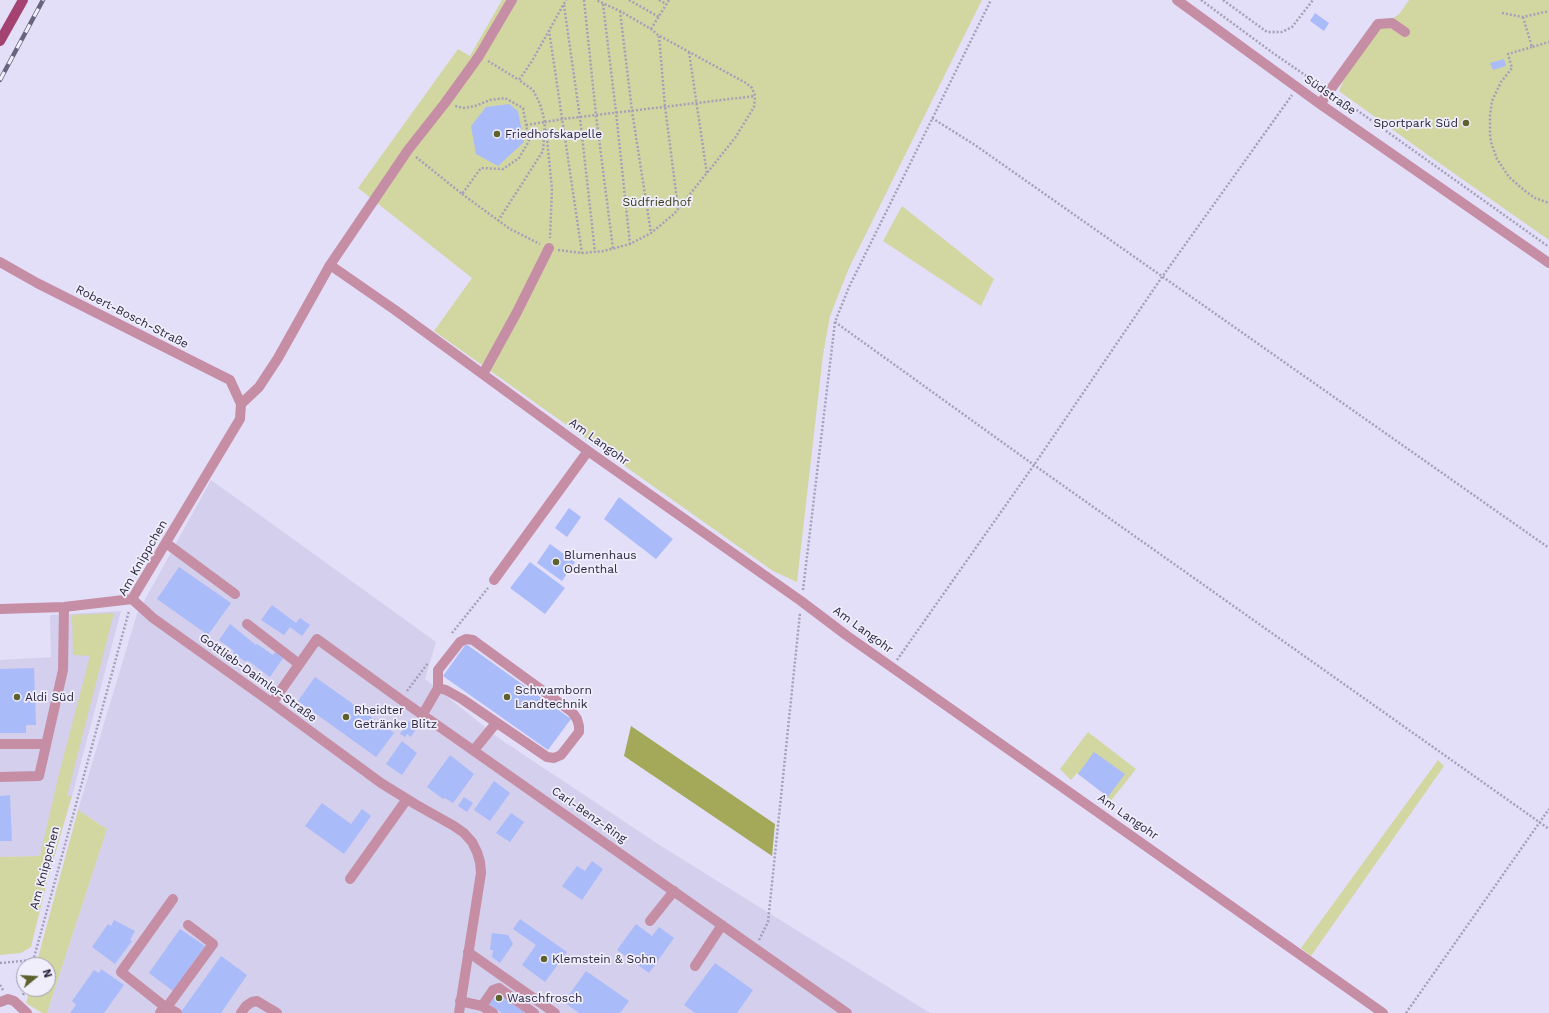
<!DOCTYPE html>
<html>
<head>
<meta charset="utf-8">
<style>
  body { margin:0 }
  #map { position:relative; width:1549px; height:1013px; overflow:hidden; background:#e3dff9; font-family:"Work Sans",sans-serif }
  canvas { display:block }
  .north { position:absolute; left:16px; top:957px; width:40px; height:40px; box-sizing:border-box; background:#f0eefb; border:1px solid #a19eb0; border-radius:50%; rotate:72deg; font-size:11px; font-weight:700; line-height:16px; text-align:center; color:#2b263f }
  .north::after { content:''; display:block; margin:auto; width:14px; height:18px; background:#5d612e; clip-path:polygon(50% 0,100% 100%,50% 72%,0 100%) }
</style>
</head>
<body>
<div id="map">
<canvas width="1549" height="1013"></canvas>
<div class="north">N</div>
</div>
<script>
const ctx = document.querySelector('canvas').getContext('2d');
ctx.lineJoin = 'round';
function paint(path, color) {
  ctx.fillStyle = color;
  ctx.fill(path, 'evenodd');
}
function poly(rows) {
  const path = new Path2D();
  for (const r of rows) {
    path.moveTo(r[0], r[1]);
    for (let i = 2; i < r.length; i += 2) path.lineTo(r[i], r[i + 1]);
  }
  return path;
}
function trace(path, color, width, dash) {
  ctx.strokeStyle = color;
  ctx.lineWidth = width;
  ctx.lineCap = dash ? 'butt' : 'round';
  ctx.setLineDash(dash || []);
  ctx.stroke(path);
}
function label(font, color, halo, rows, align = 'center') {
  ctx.font = font + ' "Work Sans",sans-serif';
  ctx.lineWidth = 3.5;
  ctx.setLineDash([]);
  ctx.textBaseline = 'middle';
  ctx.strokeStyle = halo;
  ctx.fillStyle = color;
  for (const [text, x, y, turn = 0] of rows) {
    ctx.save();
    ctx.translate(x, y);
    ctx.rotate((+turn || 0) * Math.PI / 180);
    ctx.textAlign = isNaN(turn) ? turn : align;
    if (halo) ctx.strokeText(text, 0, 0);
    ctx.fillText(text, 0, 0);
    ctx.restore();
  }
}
paint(poly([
  [211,480,436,642,425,679,500,739,661,846,930,1013,47,1013,107,829,78,810,137,614],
  [121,611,72,796,40,856,0,857,0,660,51,657,50,615]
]), '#d3cfec');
paint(poly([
  [502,0,982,0,849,268,830,316,823,355,797,582,773,571,434,331,472,278,358,188,458,49,470,56],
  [1409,0,1549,0,1549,240,1425,153,1339,91,1346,74,1379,28,1399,14],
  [902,206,994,279,981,306,883,241],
  [114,613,67,796,72,796,47,882,31,947,21,953,0,955,0,857,40,856,59,774,90,656,73,655,72,615],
  [1088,732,1136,769,1110,802,1106,799,1109,795,1077,773,1071,780,1060,769],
  [1438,760,1444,766,1311,956,1301,948],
  [78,810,107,829,47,1013,42,1013,26,1003,30,989,48,989,48,965,36,965]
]), '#d2d7a2');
paint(poly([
  [631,726,775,824,772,856,624,756]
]), '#a3a958');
paint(poly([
  [1315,13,1329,23,1324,31,1310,21],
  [1504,59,1506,66,1493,70,1490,63],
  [509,104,518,111,524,142,498,166,476,154,471,126,486,107],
  [619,497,673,539,656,559,604,519],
  [569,508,581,517,567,537,555,528],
  [550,544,575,562,562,581,537,563],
  [530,562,565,588,545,614,510,588],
  [179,567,231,603,208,635,157,599],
  [272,605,296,623,300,618,310,625,302,636,290,627,284,635,261,620],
  [230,624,256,645,257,644,273,655,275,652,283,658,270,677,247,660,246,662,233,653,234,651,219,640],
  [466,644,571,719,548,750,443,676],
  [34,668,36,725,26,725,26,733,0,733,0,669],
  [315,677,394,733,376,757,298,701],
  [409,721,417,727,411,737,407,734,405,737,400,734],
  [402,741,417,753,402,775,386,764],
  [1094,752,1125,774,1108,797,1078,774],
  [450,755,474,774,453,803,445,798,443,799,427,787],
  [494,781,510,793,490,821,474,810],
  [10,795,12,841,0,841,0,796],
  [464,797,473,803,467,812,458,806],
  [322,803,351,824,362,809,371,816,344,854,305,826],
  [511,813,524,822,510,842,496,833],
  [592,861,603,869,582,900,562,886,577,866,585,871],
  [520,919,567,952,545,982,522,965,536,945,513,929],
  [114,920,135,931,130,940,132,941,115,964,92,947,108,924,111,926],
  [636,924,652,936,659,927,674,938,649,973,617,950],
  [180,929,205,946,173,991,149,973],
  [492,933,508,935,513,944,500,963,492,957,493,950,490,950],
  [221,956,247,975,221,1013,182,1013,181,1012],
  [715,963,753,990,737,1013,695,1013,684,1005],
  [101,969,124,985,104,1013,70,1013,76,1005,72,1001,94,970,99,973],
  [586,971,629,1001,620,1013,579,1013,564,1002],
  [497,993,524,1012,523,1013,502,1013,489,1004]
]), '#aabbfa');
trace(poly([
  [584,0,596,115,613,249],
  [629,0,659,17],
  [659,0,666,4],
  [1201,0,1273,53,1321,86],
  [1223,0,1267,32,1282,32,1292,27,1313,0],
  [603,4,616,112,630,244],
  [564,5,580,118,595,252],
  [620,11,632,111,651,233],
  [1502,13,1523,17,1549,11],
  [1523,17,1532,47,1549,42],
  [651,29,669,0],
  [549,30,582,253],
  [659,36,665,106,678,208],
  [1532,47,1508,54,1512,68,1501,82,1492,101,1490,115,1490,134,1491,142,1497,159,1509,177,1525,191,1535,198,1549,203],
  [689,52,707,174],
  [488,61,519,80],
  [1337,96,1549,247],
  [932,118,975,145,1549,548],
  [545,122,540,104,533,90,519,80,532,61,566,0],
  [526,125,545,122],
  [546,129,552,189,550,238],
  [416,157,462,194,481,168,503,169,519,158,529,141,523,108,505,98,490,100,475,106,464,108,455,106],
  [462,194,510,229,540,244],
  [498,221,543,151,545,122,563,119,755,96],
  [558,250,582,253,604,251,630,244,651,233,674,214,735,138,754,107,755,96,752,88,746,83,658,35,651,29,620,11,596,0],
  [835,322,1034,465,1549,829],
  [803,590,835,322,849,287,991,0],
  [452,633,488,588],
  [897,660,1034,465,1162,277,1292,95],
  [407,691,428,663],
  [759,940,768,922,800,613],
  [0,963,33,960],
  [32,965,129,611],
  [0,985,3,990],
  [23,995,25,989],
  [1406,1013,1549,809]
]), '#a4a0b9', 2.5, [2, 2]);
trace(poly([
  [1177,0,1320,104,1549,263],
  [1320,104,1378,24,1392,23,1405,32],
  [0,262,37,283,230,380,241,404],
  [330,265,395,310,588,451,801,601,846,635,1383,1013],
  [483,374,517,312,549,248],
  [166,543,235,594],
  [494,580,588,451],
  [132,599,240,419,241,404,259,387,278,358,330,265,408,150,445,103,479,56,512,0],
  [0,609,64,607,132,599,153,618,272,703,381,783,415,804,454,826,464,833,472,842,477,852,480,862,481,873,459,1013],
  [247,624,299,664],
  [272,703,317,639,400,699,847,1013],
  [423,714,438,688,438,670,460,642,466,639,473,640,572,712,577,719,579,726,579,732,561,755,554,758,547,757,462,699,446,690,438,688],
  [0,744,46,744],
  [474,750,496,723],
  [0,777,39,776,63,670,64,607],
  [350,879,407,799],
  [650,921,674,891],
  [468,952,555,1013],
  [695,966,722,925],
  [460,1001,482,1006,493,1013],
  [0,1002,8,999,14,1001,27,1013],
  [164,1006,177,1013],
  [482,1006,493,990,499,988,534,1013],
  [167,1007,213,944,188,925],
  [160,1013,164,1006,121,972,173,899],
  [241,1013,246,1006,252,1002,257,1001,277,1013]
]), '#c68ea5', 10);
trace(poly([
  [0,41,23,0]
]), '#a44272', 10);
const rail = poly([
  [0,80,43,0]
]);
trace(rail, '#68647d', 4.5);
trace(rail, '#f0eefb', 3, [9]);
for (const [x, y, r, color] of [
  [1466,123,4,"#5d612e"],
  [497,134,4,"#5d612e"],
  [556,562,4,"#5d612e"],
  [17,697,4,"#5d612e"],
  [507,697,4,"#5d612e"],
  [346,717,4,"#5d612e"],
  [544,959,4,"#5d612e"],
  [499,998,4,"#5d612e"]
]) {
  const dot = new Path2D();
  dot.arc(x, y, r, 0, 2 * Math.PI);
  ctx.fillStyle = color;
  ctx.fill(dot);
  trace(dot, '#f0eefb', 1.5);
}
label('12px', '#2b263f', '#f0eefb', [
  ["Südstraße",1330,95,35],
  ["Robert-Bosch-Straße",132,317,27],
  ["Am Langohr",599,442,36],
  ["Am Knippchen",143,558,-60],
  ["Am Langohr",863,630,36],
  ["Gottlieb-Daimler-Straße",258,678,36],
  ["Carl-Benz-Ring",589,815,35],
  ["Am Langohr",1128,817,35],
  ["Am Knippchen",45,868,-75]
]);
label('12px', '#2b263f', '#f0eefb', [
  ["Sportpark Süd",1458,123,"right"],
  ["Friedhofskapelle",505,134],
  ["Blumenhaus",564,555],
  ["Odenthal",564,569],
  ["Schwamborn",515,690],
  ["Landtechnik",515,704],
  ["Aldi Süd",25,697],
  ["Rheidter",354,710],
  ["Getränke Blitz",354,724],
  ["Klemstein & Sohn",552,959],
  ["Waschfrosch",507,998]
], 'left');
label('12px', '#393c19', '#f0eefb', [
  ["Südfriedhof",657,202]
]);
</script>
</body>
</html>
